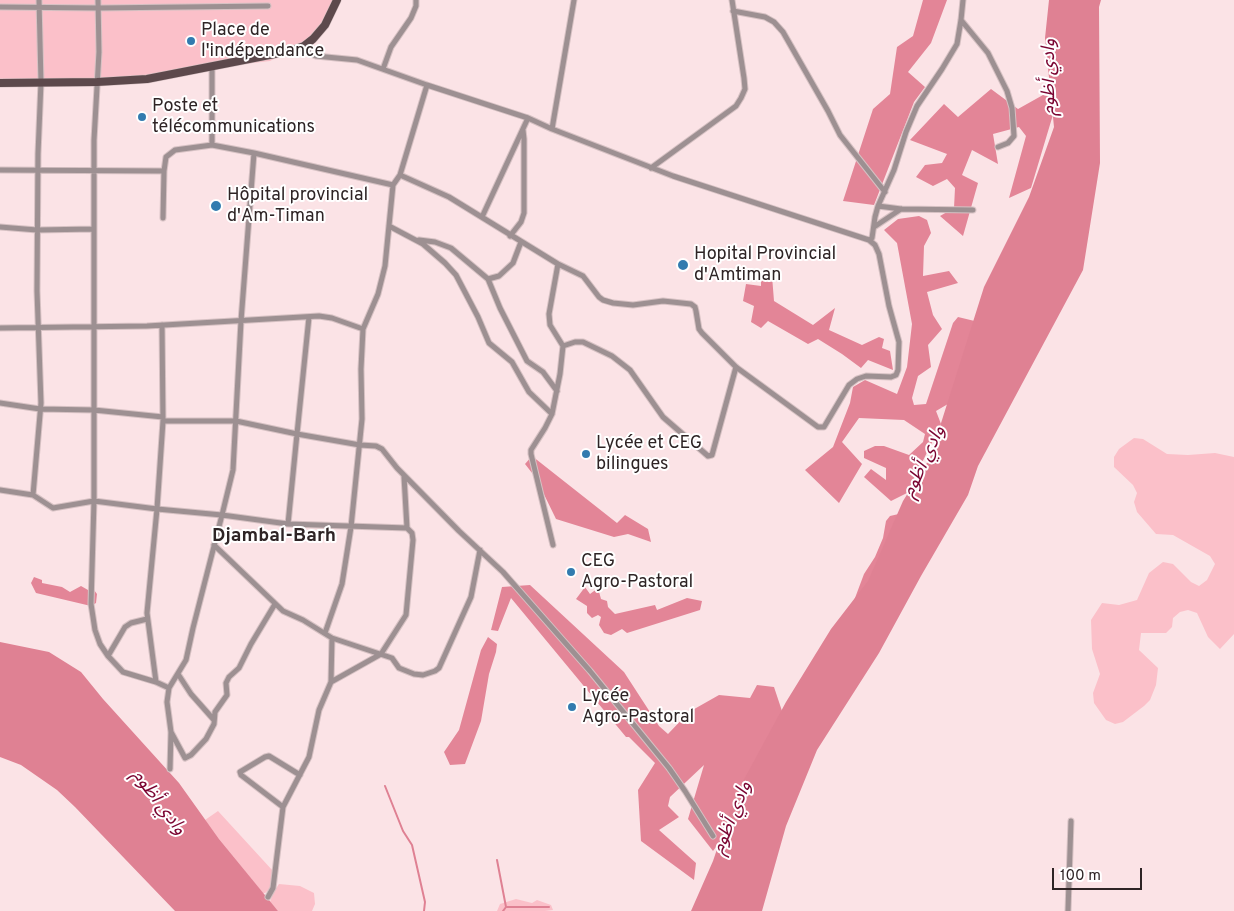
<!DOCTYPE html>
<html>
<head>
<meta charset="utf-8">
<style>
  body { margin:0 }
  #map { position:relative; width:1234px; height:911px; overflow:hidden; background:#fbe3e6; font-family:Overpass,sans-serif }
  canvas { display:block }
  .scale { position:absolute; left:1052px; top:868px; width:90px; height:22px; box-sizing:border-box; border:2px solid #2e2425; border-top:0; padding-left:6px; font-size:15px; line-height:18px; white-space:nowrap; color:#2e2425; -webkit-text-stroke:4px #fff; paint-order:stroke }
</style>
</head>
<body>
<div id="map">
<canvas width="1234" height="911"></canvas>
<div class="scale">100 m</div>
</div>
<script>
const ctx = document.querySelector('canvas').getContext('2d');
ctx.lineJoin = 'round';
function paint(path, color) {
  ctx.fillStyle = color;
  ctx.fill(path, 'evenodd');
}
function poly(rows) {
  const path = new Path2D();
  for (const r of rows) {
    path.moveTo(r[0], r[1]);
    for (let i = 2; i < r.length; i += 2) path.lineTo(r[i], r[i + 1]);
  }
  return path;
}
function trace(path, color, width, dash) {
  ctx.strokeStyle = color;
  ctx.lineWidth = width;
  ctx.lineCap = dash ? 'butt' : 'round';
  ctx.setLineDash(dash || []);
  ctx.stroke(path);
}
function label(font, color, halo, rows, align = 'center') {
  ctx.font = font + ' Overpass,"Noto Sans Arabic",sans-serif';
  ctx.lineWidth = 4;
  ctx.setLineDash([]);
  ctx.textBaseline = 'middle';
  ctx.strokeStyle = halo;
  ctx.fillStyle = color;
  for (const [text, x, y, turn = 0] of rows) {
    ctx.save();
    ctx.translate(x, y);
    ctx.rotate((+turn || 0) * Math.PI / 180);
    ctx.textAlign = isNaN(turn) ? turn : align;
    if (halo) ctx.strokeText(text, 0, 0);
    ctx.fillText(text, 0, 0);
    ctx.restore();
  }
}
paint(poly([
  [0,0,335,0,313,39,270,61,88,82,0,82],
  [1134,438,1143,439,1167,454,1188,455,1215,453,1234,457,1234,634,1220,649,1208,637,1197,613,1188,610,1180,612,1173,618,1172,627,1166,633,1141,633,1139,650,1158,668,1156,685,1150,700,1144,706,1123,722,1115,724,1106,720,1094,703,1093,693,1100,674,1092,649,1091,620,1102,603,1119,605,1137,600,1149,573,1163,562,1173,564,1191,582,1199,586,1207,580,1215,564,1210,556,1173,535,1156,534,1137,512,1134,502,1137,493,1133,485,1114,467,1114,457,1119,449],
  [218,811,273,871,271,888,265,893,263,893,219,839,205,820],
  [279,884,300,886,314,893,315,904,312,911,278,911,270,902,273,893],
  [516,899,532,903,537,900,551,905,553,910,545,911,497,911,500,904]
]), '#fbc0c9');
paint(poly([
  [923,0,947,0,931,43,908,72,925,87,914,102,874,205,843,201,873,109,890,94,897,47,913,36],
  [991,89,1018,109,1043,95,1058,98,1031,188,1009,198,1026,136,1019,127,993,134,998,164,972,150,962,175,978,183,963,236,940,216,954,208,955,188,947,179,933,186,916,177,925,165,942,163,947,154,910,140,944,104,958,117],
  [919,216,927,220,931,233,924,246,923,276,949,271,958,283,927,292,933,315,942,329,928,345,931,367,918,376,912,398,914,405,926,404,953,323,958,317,987,324,953,401,936,411,941,424,907,493,891,501,864,477,871,469,886,480,886,468,864,458,864,451,875,446,884,446,909,455,923,442,925,434,904,420,859,418,842,442,862,464,839,503,805,470,833,447,850,403,853,387,865,380,897,394,907,367,912,324,897,243,884,230,898,219],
  [772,276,774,301,813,325,835,308,829,330,862,345,879,337,884,339,882,348,890,351,893,370,868,360,861,368,842,354,818,339,808,344,768,321,761,328,751,322,754,306,743,301,746,284,761,286,761,278],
  [532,456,617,523,625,515,648,529,651,542,628,534,614,537,556,519,536,478,525,464],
  [903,513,892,553,852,606,864,574,875,557,883,538,886,521,890,516],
  [34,577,42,580,42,583,62,587,70,592,81,586,88,590,94,590,97,594,96,603,91,606,36,593,31,583],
  [530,585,624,672,659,726,668,734,689,712,719,695,750,698,757,685,774,687,782,711,725,835,713,851,688,819,704,765,670,797,668,806,679,817,659,830,696,863,694,880,641,841,638,790,655,763,629,737,626,737,511,598,498,631,491,630,502,587],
  [585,587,590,594,598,588,601,599,607,601,608,607,615,614,655,605,657,610,687,598,702,601,700,610,627,633,622,629,611,635,604,633,599,625,601,617,598,615,592,618,587,613,587,606,576,599],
  [488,637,497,644,496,652,489,674,481,721,465,764,450,765,444,752,459,730,481,650]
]), '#e38597');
paint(poly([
  [1049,0,1101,0,1099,7,1100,163,1083,270,978,466,968,495,921,576,879,653,817,750,786,826,762,911,691,911,713,861,735,796,786,702,831,629,868,581,903,501,930,458,984,287,1029,197,1054,127,1045,38],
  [0,642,49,652,81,672,103,699,179,783,219,839,278,911,175,911,75,807,57,790,21,765,0,757]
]), '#df8193');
trace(poly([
  [385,786,403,831,412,845,425,902,424,911],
  [497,860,506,907,503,911],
  [506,907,549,907]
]), '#df8193', 2);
const minor = poly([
  [98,0,99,52,94,140,94,501,91,604,95,630,100,644,108,656,123,672,156,682,147,613,157,509,163,421,162,325],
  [0,7,98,8,268,6],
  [733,11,765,17,774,22,783,32,828,111,840,135,885,192],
  [961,20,988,53,1007,91,1012,108,1014,136,1008,143,998,147],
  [304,46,311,54,316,56,357,60,427,85],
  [212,67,212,145],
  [383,69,391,47,411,18,416,6,416,0],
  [552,129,574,0],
  [254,153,241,321,233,470,222,515,288,524],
  [651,168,736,106,741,98,745,89,744,78,732,0],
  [0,170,164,171],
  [878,206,901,209,973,210],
  [482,217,528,118],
  [163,218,164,171,166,157,175,150,212,145,254,153,393,185],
  [389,226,423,244,445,263,456,275,478,317,489,343,512,362,529,392,552,414],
  [0,227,37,230,94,229],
  [874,227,901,209],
  [510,236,521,222,524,213,524,139,523,130],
  [419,240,435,242,451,248,488,279,499,276,513,263,521,242],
  [869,240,872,238,875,217,878,206,894,170,906,132,917,106,942,69,957,44,961,20,963,0],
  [488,279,500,308,527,361,543,372,557,391],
  [0,328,147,326,319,316,332,318,363,329,378,294,385,266,393,185,400,175,427,85,528,118,552,129,673,176,869,240,875,245,879,254,889,306,899,342,898,370,896,375,891,377,866,376,857,379,849,385,824,427,818,427,736,367,702,333,699,329,696,311,695,307,691,304,663,301,633,305,613,303,603,300,599,297,583,276,558,264,449,197,400,175],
  [563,346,575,342,583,342,612,356,630,370,663,417,708,456,712,455,736,367],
  [0,403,40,409,94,410,163,417],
  [163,421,236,421,297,434,309,317],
  [404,476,407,528,288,524,297,434,360,445,376,446,382,449,397,468,459,531,503,572,590,671,669,768,685,791,713,836],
  [0,490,33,495,53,508,94,501,157,509,222,515,193,628,186,660,169,688,156,682],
  [33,495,41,403,37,291,38,154,41,82,39,0],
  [214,545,283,611,303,620,332,638,331,682],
  [553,545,531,454,531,450,545,428,552,414,560,374,563,346,550,325,549,314,558,264],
  [325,633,342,584,351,527,362,419,361,369,363,329],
  [332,638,392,658,399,668,414,674,423,675,435,671,439,668,471,597,480,550],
  [108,656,125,627,131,623,147,619],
  [178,674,191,694,214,720],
  [169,688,167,702,171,732,170,769],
  [171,732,185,758,191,755,206,739,214,724,215,712,227,695,226,683,229,677,239,668,251,644,275,604],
  [283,807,241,775,240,772,265,757,269,756,300,775],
  [268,897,273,888,283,807,309,757,319,710,331,682,381,654,406,615,413,540,412,533,407,528],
  [1068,911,1071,821]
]);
const primary = poly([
  [0,83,97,82,147,79,290,51,304,46,313,39,325,25,337,0]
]);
trace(minor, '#d6c1c3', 7);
trace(primary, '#d6c1c3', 9);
trace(minor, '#9d9092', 5);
trace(primary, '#5d494c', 8);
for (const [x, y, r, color] of [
  [191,41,5,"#327baf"],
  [142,117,5,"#327baf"],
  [216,206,6,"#327baf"],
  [683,265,6,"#327baf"],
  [586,454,5,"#327baf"],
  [571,572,5,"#327baf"],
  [572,707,5,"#327baf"]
]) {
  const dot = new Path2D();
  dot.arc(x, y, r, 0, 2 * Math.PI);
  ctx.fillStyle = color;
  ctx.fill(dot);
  trace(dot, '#fff', 2);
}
label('18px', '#2e2425', '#fff', [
  ["Place de",201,31],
  ["l'indépendance",201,52],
  ["Poste et",152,107],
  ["télécommunications",152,128],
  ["Hôpital provincial",227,196],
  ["d'Am-Timan",227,217],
  ["Hopital Provincial",694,255],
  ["d'Amtiman",694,276],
  ["Lycée et CEG",596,444],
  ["bilingues",596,465],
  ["CEG",581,562],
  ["Agro-Pastoral",581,583],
  ["Lycée",582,697],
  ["Agro-Pastoral",582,718]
], 'left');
label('italic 19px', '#7a0431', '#fff', [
  ["وادي أظوم",1050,77,-90],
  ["وادي أظوم",925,462,-65],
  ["وادي أظوم",158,803,53],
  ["وادي أظوم",733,818,-68]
]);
label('bold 19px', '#2e2425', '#fff', [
  ["Djambal-Barh",274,537]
]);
</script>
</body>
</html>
